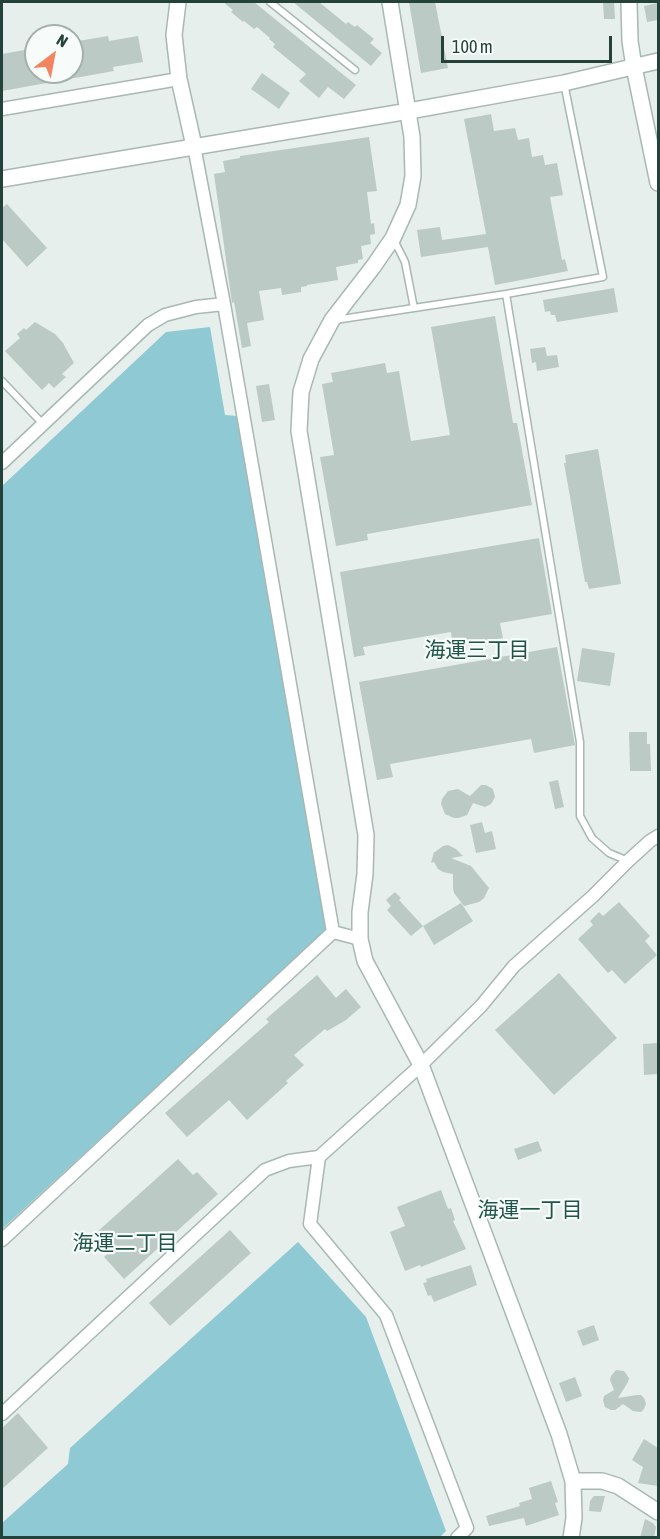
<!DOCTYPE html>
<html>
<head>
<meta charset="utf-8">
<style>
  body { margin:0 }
  #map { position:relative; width:660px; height:1539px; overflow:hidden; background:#e6efeb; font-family:"Asap Condensed",sans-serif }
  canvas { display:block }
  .frame { position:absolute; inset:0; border:3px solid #24423a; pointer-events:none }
  .north { position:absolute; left:24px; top:24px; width:60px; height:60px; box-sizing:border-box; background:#f7fbf9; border:2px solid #a3b1ad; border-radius:50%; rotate:32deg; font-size:16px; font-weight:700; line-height:24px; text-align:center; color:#24423a }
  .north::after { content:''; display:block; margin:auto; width:21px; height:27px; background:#f4845f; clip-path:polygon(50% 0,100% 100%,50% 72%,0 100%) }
  .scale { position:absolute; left:441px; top:36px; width:171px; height:27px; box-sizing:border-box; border:3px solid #24423a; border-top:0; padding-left:8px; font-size:18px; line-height:21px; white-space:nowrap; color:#24423a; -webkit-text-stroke:4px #f7fbf9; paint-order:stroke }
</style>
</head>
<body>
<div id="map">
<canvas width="660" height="1539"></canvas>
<div class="frame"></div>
<div class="north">N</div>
<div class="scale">100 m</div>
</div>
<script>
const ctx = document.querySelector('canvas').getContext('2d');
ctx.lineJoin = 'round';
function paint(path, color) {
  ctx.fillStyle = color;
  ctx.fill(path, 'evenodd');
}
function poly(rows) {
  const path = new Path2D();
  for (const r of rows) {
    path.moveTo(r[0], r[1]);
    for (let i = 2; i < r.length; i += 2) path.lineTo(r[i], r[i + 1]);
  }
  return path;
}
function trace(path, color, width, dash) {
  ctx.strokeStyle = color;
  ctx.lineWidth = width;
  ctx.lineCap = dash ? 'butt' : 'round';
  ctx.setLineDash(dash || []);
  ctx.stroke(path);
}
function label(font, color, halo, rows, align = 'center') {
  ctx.font = font + ' "Asap Condensed","Noto Sans JP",sans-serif';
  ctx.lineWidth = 4.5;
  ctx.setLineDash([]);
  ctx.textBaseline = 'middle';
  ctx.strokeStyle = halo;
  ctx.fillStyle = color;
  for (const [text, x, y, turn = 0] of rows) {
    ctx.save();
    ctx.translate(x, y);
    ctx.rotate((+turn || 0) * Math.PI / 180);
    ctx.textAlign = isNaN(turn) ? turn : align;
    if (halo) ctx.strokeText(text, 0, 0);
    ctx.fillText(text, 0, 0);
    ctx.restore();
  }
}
paint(poly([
  [210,327,225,415,237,416,326,931,2,1229,2,486,166,332],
  [298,1242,366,1317,446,1531,439,1538,2,1537,2,1523,68,1464,70,1448]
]), '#8ec9d4');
paint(poly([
  [223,2,254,2,356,85,344,99,328,87,319,98,299,81,306,74,273,47,275,44,269,39,270,38,257,27,254,29,244,21,243,22,231,12,233,10],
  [293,2,319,2,346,24,348,22,355,27,357,25,374,39,370,43,382,53,371,66],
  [409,2,435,2,448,68,421,73],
  [603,2,614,2,615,19,604,19],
  [658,3,658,20,647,22,644,6],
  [108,36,109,41,138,36,143,62,113,67,114,71,2,91,2,54,36,48,36,72,72,72,72,42],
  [262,73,290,93,279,109,251,89],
  [491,114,494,131,515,128,518,140,529,138,532,157,543,155,545,165,557,163,563,195,550,197,562,260,565,259,568,271,495,285,488,247,421,257,417,230,440,227,442,240,486,234,464,119],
  [369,137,377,191,367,192,371,224,374,223,375,234,370,235,371,244,361,246,363,259,358,260,358,263,336,267,338,280,307,285,307,286,301,287,301,292,282,295,281,288,259,291,264,320,247,323,251,346,242,348,234,302,232,303,214,174,225,172,223,161,240,158,240,156],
  [7,204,47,248,27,267,2,239,2,208],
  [614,288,618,312,557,322,555,315,551,315,550,311,545,312,543,300],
  [495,316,513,423,517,423,532,505,367,534,368,540,336,546,320,457,334,455,322,384,333,382,331,373,385,363,387,373,399,371,411,441,450,435,431,327],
  [35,322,55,334,63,343,74,363,62,374,66,377,54,388,49,383,42,390,5,351,20,338,17,334,24,328,26,330],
  [545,347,547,356,557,355,559,367,537,371,536,362,532,363,530,349],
  [269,384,275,420,262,422,256,386],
  [598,449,621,584,589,589,587,582,585,582,564,463,566,463,565,455],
  [539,538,552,614,500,623,503,638,453,647,451,632,363,647,365,655,354,657,340,572],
  [557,647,575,745,534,753,531,739,390,764,393,777,377,780,359,682],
  [582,648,615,653,610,686,577,681],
  [629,732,647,732,647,744,650,744,651,771,630,771],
  [558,780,564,807,555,809,549,782],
  [481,785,486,785,493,789,495,797,491,804,485,807,473,803,467,815,459,818,454,818,445,814,441,804,442,799,448,791,458,789,470,796],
  [482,822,485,833,492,831,496,849,476,853,470,825],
  [448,845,456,849,463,856,451,858,471,866,489,888,484,898,479,902,464,906,454,893,453,888,453,874,443,872,438,869,434,862,431,863,434,852,435,852,443,846],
  [395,892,401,898,399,900,423,926,411,936,387,910,391,906,386,900],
  [619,902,650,936,645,941,657,955,625,984,612,970,608,973,578,939,593,925,590,921,599,912,603,916],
  [461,903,473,921,434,945,423,926],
  [559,973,617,1038,554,1095,495,1030],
  [317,975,336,998,346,989,361,1007,346,1020,327,1031,325,1029,294,1055,304,1065,286,1081,288,1083,247,1120,229,1100,187,1137,165,1113,269,1022,266,1019],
  [658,1043,658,1074,644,1075,643,1044],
  [538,1141,542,1151,518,1160,514,1149],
  [178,1159,193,1175,197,1172,218,1194,124,1279,104,1257,110,1251,95,1234],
  [441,1190,448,1209,451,1208,455,1220,453,1221,466,1249,421,1267,420,1265,405,1271,390,1232,405,1226,397,1207],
  [230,1230,251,1253,170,1326,149,1303],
  [471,1265,477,1285,434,1302,431,1295,428,1296,423,1283,427,1282,426,1279],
  [594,1325,599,1340,583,1346,577,1331],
  [616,1370,624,1371,629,1378,628,1382,618,1398,637,1395,641,1395,644,1398,646,1404,644,1409,641,1412,633,1411,623,1404,615,1410,611,1410,605,1407,603,1400,604,1396,614,1390,610,1380,611,1376],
  [575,1377,582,1396,566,1402,559,1383],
  [18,1413,48,1448,2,1489,2,1428],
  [644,1439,658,1448,658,1486,638,1483,643,1467,632,1460],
  [551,1481,558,1502,555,1503,559,1515,526,1526,524,1518,489,1526,486,1516,520,1506,519,1503,532,1499,529,1488],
  [594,1496,605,1496,601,1512,589,1511,590,1501],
  [645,1519,653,1523,656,1527,654,1538,640,1538]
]), '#bbcac4');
const service = poly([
  [270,2,355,70],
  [394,240,405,262,414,308],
  [506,294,580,742,580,816,592,838,609,853,628,861],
  [335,320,506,294,603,277,564,83],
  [2,381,43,424]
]);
const minor = poly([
  [2,109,179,79],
  [2,463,148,325,165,315,196,307,224,304,194,146],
  [333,932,360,939],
  [319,1157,310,1224,386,1315,467,1528,457,1538],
  [2,1240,333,932,224,304],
  [2,1414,265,1170,289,1161,319,1157,421,1065,481,1006,514,966,593,896,628,861,650,841,658,836]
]);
const tertiary = poly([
  [178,2,174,35,179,79,194,146],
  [390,2,412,137,413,176,408,205,393,238,373,267,332,320,311,359,301,392,299,431,366,835,365,874,360,912,360,939,365,961,421,1065,559,1434,573,1481,602,1481,618,1486,658,1512],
  [629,2,630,41,634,67,658,183],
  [2,179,409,111,564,83,658,61],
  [571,1538,574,1518,573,1481]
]);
trace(service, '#a8b8b2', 9);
trace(minor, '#a8b8b2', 15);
trace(tertiary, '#a8b8b2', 18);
trace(service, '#fff', 6);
trace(minor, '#fff', 12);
trace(tertiary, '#fff', 15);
label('21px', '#1f5548', '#f7fbf9', [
  ["海運三丁目",477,650],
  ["海運一丁目",530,1210],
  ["海運二丁目",125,1243]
]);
</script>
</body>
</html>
